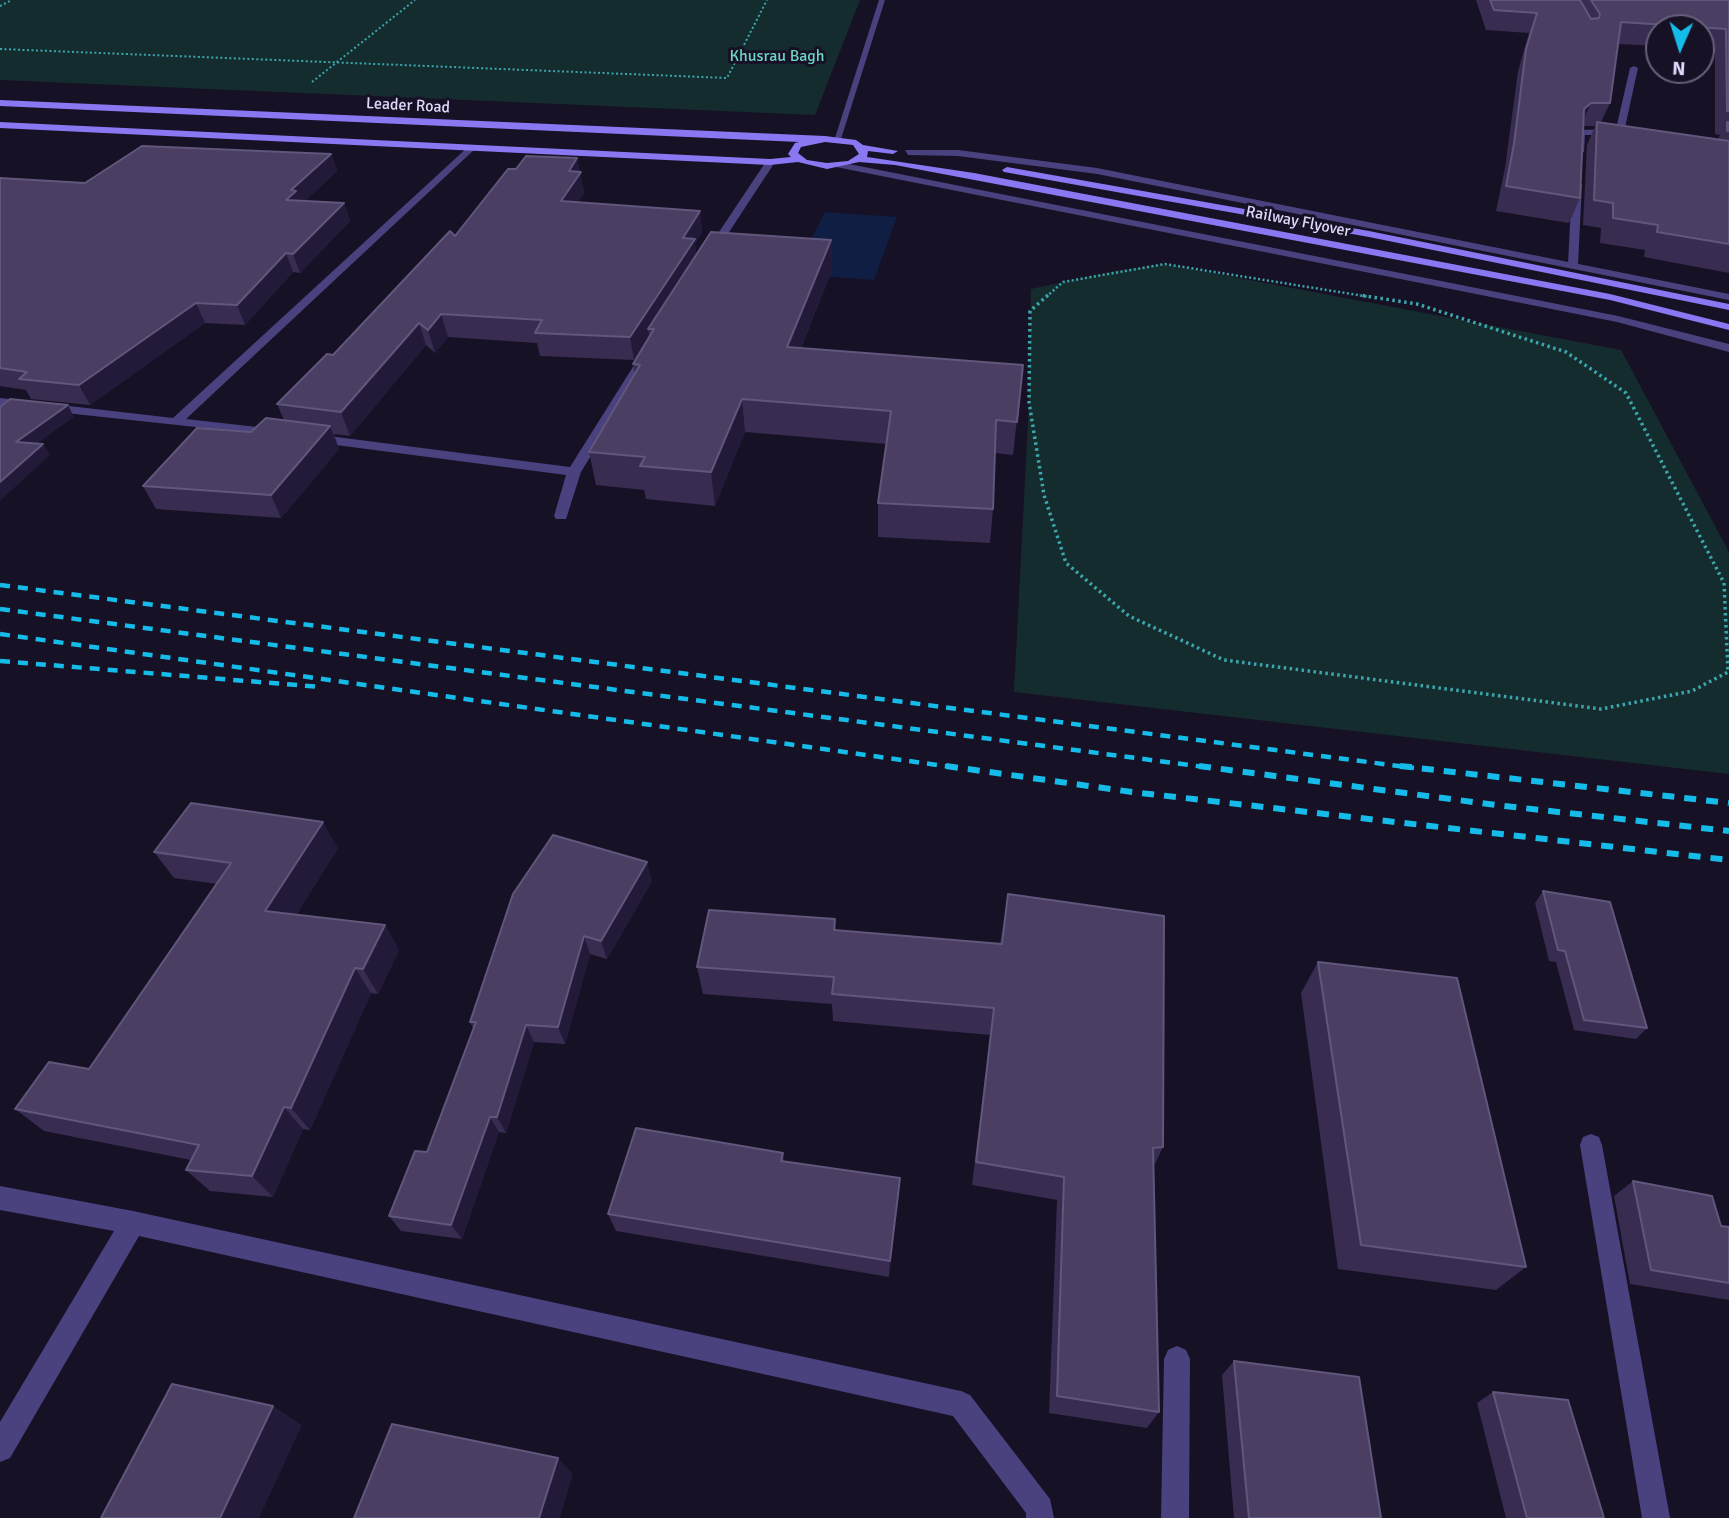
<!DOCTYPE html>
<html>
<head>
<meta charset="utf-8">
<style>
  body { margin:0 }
  #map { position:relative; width:1729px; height:1518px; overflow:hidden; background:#171125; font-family:Signika,sans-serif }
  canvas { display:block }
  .north { position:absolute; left:1645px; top:14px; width:70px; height:70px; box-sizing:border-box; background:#171125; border:2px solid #67617b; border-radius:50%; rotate:183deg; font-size:19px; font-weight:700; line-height:28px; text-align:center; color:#e0d8fb }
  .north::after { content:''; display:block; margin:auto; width:24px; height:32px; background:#16bce9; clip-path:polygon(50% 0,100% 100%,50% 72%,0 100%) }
</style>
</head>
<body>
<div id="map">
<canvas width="1729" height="1518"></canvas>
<div class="north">N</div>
</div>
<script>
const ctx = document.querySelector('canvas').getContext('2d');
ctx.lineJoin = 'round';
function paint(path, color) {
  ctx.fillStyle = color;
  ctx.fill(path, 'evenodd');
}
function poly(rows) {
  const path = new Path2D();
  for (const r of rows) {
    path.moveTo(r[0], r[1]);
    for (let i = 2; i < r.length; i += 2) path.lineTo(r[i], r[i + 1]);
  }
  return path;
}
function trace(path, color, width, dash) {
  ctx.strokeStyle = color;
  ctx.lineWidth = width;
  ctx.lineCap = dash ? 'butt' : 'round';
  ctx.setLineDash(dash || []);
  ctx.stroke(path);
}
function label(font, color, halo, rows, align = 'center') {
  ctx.font = font + ' Signika,sans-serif';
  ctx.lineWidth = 6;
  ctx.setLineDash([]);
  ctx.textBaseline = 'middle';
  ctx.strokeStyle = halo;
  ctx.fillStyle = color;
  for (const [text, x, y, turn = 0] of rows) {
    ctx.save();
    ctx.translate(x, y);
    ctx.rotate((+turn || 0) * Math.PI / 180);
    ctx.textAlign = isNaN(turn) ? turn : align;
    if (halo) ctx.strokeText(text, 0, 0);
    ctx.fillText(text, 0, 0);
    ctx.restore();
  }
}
paint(poly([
  [0,0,860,0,815,115,0,80],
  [1165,264,1621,350,1729,552,1729,774,1014,692,1029,402,1031,289,1114,271]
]), '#152c2e');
paint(poly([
  [825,212,897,217,874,280,793,274]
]), '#111e44');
trace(poly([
  [0,6,12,0],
  [0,49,727,78,767,0],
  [312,82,415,0]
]), '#3ba7ad', 2, [2, 2.5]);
trace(poly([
  [1046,297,1063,282,1165,264,1370,297]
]), '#3ba7ad', 2.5, [2, 2.5]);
trace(poly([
  [1048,295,1030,311,1029,402,1044,495,1066,563,1129,616,1224,660,1601,709,1692,691,1728,672,1724,583,1626,393,1566,352,1417,304,1359,295]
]), '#3ba7ad', 3.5, [2.5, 3.5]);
paint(poly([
  [1634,66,1638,68,1624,132,1620,135,1585,135,1584,152,1576,154,1578,130,1616,129,1630,68,1634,66],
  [469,146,476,148,186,419,275,429,280,430,280,436,0,406,0,398,173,418,469,146],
  [767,160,775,162,716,252,708,252,707,250,767,160],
  [1577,181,1582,184,1578,264,1573,267,1568,264,1572,184,1577,181],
  [647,350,653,354,581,472,566,519,556,519,554,516,566,475,313,442,306,438,313,434,570,467,641,354,647,350],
  [1591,1134,1599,1137,1602,1145,1670,1518,1642,1518,1580,1145,1583,1137,1591,1134],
  [0,1186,133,1211,961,1391,970,1395,1050,1499,1054,1518,1026,1518,1026,1513,953,1416,139,1236,10,1458,0,1462,0,1422,114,1231,0,1210,0,1186],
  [1177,1346,1186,1350,1190,1359,1189,1518,1161,1518,1164,1359,1168,1350,1177,1346]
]), '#4a417f');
paint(poly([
  [879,0,885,0,841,139,834,141,879,0],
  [905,150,958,150,1097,168,1729,294,1729,300,1097,174,958,156,908,155,905,150],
  [839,162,1618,316,1729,344,1729,352,1617,322,836,167,834,165,839,162]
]), '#4a417f');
paint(poly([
  [0,100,825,136,856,140,863,145,898,151,893,154,868,151,867,157,974,173,1610,294,1729,324,1729,330,1610,300,895,165,859,162,827,169,798,162,770,165,0,128,0,122,770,159,791,157,788,154,795,143,799,142,0,106,0,100],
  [825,142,853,145,859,154,848,161,827,163,807,160,798,153,801,147,825,142],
  [1007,167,1369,231,1729,304,1729,310,1369,237,1004,172,1002,170,1007,167]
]), '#8978f2');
trace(poly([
  [0,585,1414,768],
  [0,609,1212,768],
  [0,634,959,768],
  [0,661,321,687]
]), '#16bce9', 4.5, [10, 8]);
trace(poly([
  [946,766,1132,792,1729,860],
  [1199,766,1496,805,1729,831],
  [1400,766,1729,803]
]), '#16bce9', 6, [12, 10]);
paint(poly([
  [1476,0,1729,0,1729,273,1644,257,1645,250,1600,243,1601,228,1583,225,1587,145,1595,126,1584,126,1580,198,1569,223,1496,211,1505,168,1518,71,1529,33,1486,30],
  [1659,28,1701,28,1701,49,1715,50,1715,134,1720,135,1718,139,1601,122,1610,103,1618,44,1659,46],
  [331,154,337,171,305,201,344,203,350,221,300,273,293,272,245,325,205,323,90,405,31,399,26,390,0,386,0,178,85,183],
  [577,158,584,193,578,202,700,211,702,232,695,244,696,254,831,240,832,270,801,348,1023,365,1013,455,995,453,993,509,990,543,878,537,878,503,887,444,745,432,715,506,646,499,644,490,596,485,589,452,635,374,633,364,649,336,634,360,540,356,537,343,448,337,435,353,426,345,350,436,334,434,339,449,281,518,156,509,143,486,251,432,284,420,277,404,333,355,455,236,516,169],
  [338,848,296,915,385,925,399,950,378,994,371,993,310,1130,303,1129,273,1197,210,1191,186,1170,191,1160,44,1131,15,1109,89,1069,217,884,174,878,154,852],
  [652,881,607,959,590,954,565,1044,534,1042,506,1133,499,1132,462,1239,401,1231,389,1216,427,1152,473,1028,470,1022],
  [1543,891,1647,1028,1636,1039,1574,1030,1556,962,1549,961,1535,903],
  [1008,894,1163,1147,1154,1166,1159,1412,1147,1428,1049,1413,1057,1200,972,1185,990,1035,833,1021,832,1004,703,994,697,967,835,919,836,930,1000,944],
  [1318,962,1526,1267,1496,1290,1338,1269,1301,993],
  [783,1153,784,1162,900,1178,889,1277,616,1231,608,1214],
  [1633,1181,1721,1226,1729,1227,1729,1300,1630,1284,1614,1196],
  [1234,1361,1381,1518,1234,1518,1222,1375],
  [1493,1392,1604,1518,1506,1518,1477,1403]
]), '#382c51');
paint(poly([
  [1591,103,1581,126,1584,109],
  [331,154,337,171,301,205,286,200,291,190],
  [577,158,584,193,565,222,561,201,569,171],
  [344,203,350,221,300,273,293,254],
  [700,211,702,232,695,244,697,260,648,329,649,336,634,360,630,337,683,238],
  [831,240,832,270,788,379,787,347],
  [286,253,293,272,245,325,237,305],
  [196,303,205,323,90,405,79,385],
  [441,314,448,337,435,353,428,330],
  [419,323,426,345,350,436,341,412],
  [742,399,745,432,715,506,711,472],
  [68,405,74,417,23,454,16,442],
  [330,426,339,449,281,518,271,495],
  [43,444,50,455,0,501,0,482],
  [323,822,338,848,283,937,265,911],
  [647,862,652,881,607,959,601,941],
  [385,925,399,950,378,994,363,969],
  [584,936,590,954,565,1044,558,1027],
  [355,968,371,993,310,1130,291,1108],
  [526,1025,534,1042,506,1133,497,1117],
  [284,1107,303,1129,273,1197,252,1176],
  [490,1117,499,1132,462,1239,451,1225],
  [900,1178,899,1196,889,1277,890,1261],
  [273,1406,302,1425,259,1518,220,1518],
  [558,1458,573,1474,560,1518,539,1518]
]), '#231938');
const building = poly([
  [1490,0,1580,0,1591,19,1599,18,1600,14,1591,0,1729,0,1729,111,1727,111,1726,29,1621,22,1610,103,1591,103,1584,109,1580,198,1506,186,1514,144,1526,49,1537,13,1494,10,1490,0],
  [1597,122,1729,141,1729,244,1657,232,1658,225,1613,218,1613,203,1594,200,1597,122],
  [1727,122,1729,122,1729,131,1727,131,1727,122],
  [142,146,331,154,291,190,296,191,286,200,344,203,293,254,286,253,237,305,196,303,79,385,19,379,27,372,0,368,0,178,85,183,142,146],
  [526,156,577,158,569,171,581,172,561,201,700,211,683,238,695,239,630,337,535,333,542,320,441,314,428,330,419,323,341,412,277,404,327,354,333,355,450,231,455,236,508,169,516,169,526,156],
  [711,232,831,240,787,347,1023,365,1017,422,996,420,993,509,878,503,891,411,742,399,711,472,640,466,645,457,589,452,640,365,633,364,654,329,648,329,711,232],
  [10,399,68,405,16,442,43,444,0,482,0,407,10,399],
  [266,418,330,426,271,495,143,486,197,428,251,432,266,418],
  [191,803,323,822,265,911,385,925,363,969,355,968,291,1108,284,1107,252,1176,186,1170,199,1145,15,1109,49,1062,89,1069,231,863,154,852,191,803],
  [553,835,647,862,601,941,584,936,558,1027,526,1025,497,1117,490,1117,451,1225,389,1216,415,1151,427,1152,476,1022,470,1022,513,894,553,835],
  [1543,891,1610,902,1647,1028,1584,1020,1565,951,1558,950,1543,891],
  [1008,894,1164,916,1163,1147,1153,1148,1159,1412,1057,1396,1064,1177,976,1162,994,1008,832,994,834,977,697,967,709,910,835,919,834,930,1002,944,1008,894],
  [1318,962,1457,978,1526,1267,1361,1245,1318,962],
  [636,1128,783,1153,781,1161,900,1178,890,1261,608,1214,636,1128],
  [1633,1181,1712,1196,1721,1226,1729,1227,1729,1283,1651,1270,1633,1181],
  [1234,1361,1359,1377,1381,1518,1249,1518,1234,1361],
  [172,1384,273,1406,220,1518,101,1518,172,1384],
  [1493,1392,1568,1400,1604,1518,1527,1518,1493,1392],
  [392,1424,558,1458,539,1518,354,1518,392,1424]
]);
paint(building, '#4a3e63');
trace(building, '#61567b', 2);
label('16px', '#6bd5c6', '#171125', [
  ["Khusrau Bagh",777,57]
]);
label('16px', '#e0d8fb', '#171125', [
  ["Leader Road",408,106,3],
  ["Railway Flyover",1298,222,11]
]);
</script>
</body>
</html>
